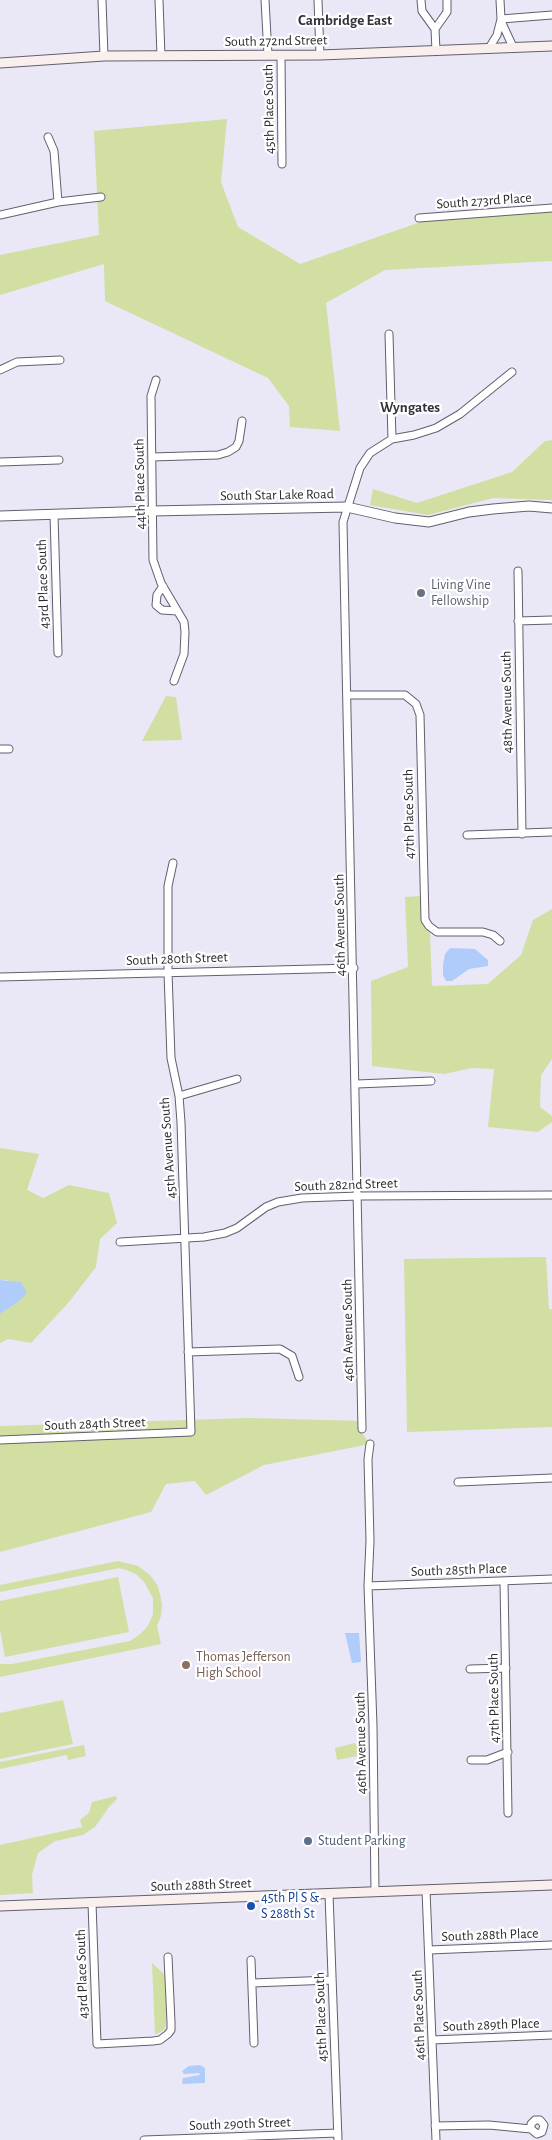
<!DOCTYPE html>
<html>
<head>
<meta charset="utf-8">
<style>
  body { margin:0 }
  canvas { display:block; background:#eae7f6 }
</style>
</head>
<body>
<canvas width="552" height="2140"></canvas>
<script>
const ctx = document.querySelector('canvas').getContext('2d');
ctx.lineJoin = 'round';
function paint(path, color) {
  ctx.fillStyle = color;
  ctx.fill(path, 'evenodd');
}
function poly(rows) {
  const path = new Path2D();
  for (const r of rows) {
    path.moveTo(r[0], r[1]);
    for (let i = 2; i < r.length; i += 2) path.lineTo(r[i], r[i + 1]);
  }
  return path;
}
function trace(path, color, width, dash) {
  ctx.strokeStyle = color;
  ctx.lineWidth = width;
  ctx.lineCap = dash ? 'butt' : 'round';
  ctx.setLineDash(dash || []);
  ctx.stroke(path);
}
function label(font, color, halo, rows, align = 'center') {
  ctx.font = font + ' "Alegreya Sans",sans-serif';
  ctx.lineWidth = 4.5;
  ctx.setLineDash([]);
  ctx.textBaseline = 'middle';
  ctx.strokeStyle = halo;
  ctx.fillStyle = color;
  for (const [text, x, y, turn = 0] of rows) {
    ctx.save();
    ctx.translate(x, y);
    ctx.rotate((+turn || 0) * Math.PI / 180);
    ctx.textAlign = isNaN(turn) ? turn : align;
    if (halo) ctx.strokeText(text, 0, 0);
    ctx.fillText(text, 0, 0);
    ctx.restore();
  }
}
paint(poly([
  [227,119,221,182,238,227,300,264,435,217,552,208,552,261,385,270,326,303,340,431,290,427,289,406,268,378,105,301,104,264,0,295,0,255,99,235,94,131],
  [552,440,552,500,493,498,428,515,370,505,373,489,417,503,512,472,545,441],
  [166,696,176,697,182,740,142,741],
  [421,896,422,921,430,933,432,985,434,986,488,984,521,955,533,920,552,909,552,1059,541,1075,540,1107,552,1116,552,1122,538,1132,488,1127,494,1069,472,1068,444,1074,372,1066,371,981,408,967,405,897],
  [0,1148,39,1154,27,1190,43,1198,69,1185,109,1193,117,1223,100,1239,96,1267,69,1302,31,1343,8,1339,0,1343,0,1314,18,1302,8,1280,0,1280],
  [546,1257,549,1309,552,1309,552,1427,407,1432,404,1259],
  [249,1418,362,1421,362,1433,370,1444,264,1465,206,1495,195,1481,166,1484,151,1512,0,1552,0,1426],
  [118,1561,138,1566,150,1575,158,1586,162,1604,161,1616,157,1626,161,1644,0,1677,0,1664,12,1664,130,1641,139,1635,148,1626,153,1614,153,1598,144,1582,136,1574,126,1570,119,1568,0,1592,0,1585],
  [118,1577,129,1632,5,1657,0,1630,0,1601],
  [63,1700,73,1744,0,1759,0,1713],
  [355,1743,363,1755,337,1760,335,1748],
  [84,1745,86,1756,68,1760,67,1755,0,1769,0,1762],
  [116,1796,117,1799,109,1807,95,1827,83,1835,55,1841,38,1853,32,1875,33,1893,0,1895,0,1845,82,1827,80,1820,89,1813,92,1802],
  [152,1963,164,1974,166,1980,166,2025,164,2030,157,2034,155,2034]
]), '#d1dfa3');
paint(poly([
  [450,948,475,949,488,960,488,966,469,969,452,981,446,981,443,975,443,965,445,954],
  [0,1280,21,1282,27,1293,18,1302,0,1314],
  [345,1633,359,1633,361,1662,352,1663],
  [200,2065,205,2068,205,2083,182,2084,183,2078,200,2075,199,2073,184,2074,182,2071,189,2066]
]), '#b0ccfa');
const minor = poly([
  [102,0,104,56],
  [159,0,161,56],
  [265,0,268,55],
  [318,0,320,55],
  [421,0,422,11,435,29],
  [500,0,501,19,552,15],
  [501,21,513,47],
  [435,29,447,12,447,0],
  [435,29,436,51],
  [489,48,497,35,501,19],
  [281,55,282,164],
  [48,137,54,151,58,202],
  [0,215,58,202,101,197],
  [419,218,552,208],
  [389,334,392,439],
  [0,370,17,362,60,360],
  [156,380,151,396,153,560,161,583,184,622,185,632,184,654,174,681],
  [152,457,218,455,228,452,236,447,239,441,242,421],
  [0,462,59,460],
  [54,515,58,653],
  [518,571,522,834],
  [163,586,157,595,156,605,162,610,177,611],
  [518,621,552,620],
  [347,695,405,695,416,704,420,715,425,920,429,926,437,932,483,932,493,935,500,941],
  [0,749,9,749],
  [467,835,552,832],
  [0,977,354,968],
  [357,1084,431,1081],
  [179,1096,237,1079],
  [120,1242,204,1237,225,1233,237,1228,266,1207,278,1202,302,1198,359,1196,552,1195],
  [188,1352,280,1349,292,1356,299,1377],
  [362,1429,343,522,360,468,370,453,392,439,414,435,436,428,460,414,512,372],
  [0,1440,191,1432,181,1122,179,1096,171,1058,168,972,168,886,173,863],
  [370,1444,368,1459,370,1541,368,1586,373,1726,375,1892],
  [458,1482,552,1478],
  [504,1582,508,1813],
  [368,1586,552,1579],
  [470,1669,506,1668],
  [471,1760,487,1760,508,1752],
  [426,1890,436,2140],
  [329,1894,338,2140],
  [92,1903,97,2044,153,2041,160,2040,168,2034,171,2030,171,2022,168,1957],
  [429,1950,552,1945],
  [251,1960,254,2043],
  [252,1983,332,1980],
  [432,2040,552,2035],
  [435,2126,489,2125,531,2129,537,2134,542,2132,544,2125,540,2120,535,2120,531,2124,531,2129],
  [144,2140,338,2133]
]);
const tertiary = poly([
  [0,516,152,511,347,507,395,518,429,522,469,512,493,509,529,506,552,508]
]);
const secondary = poly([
  [0,63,104,56,320,55,552,46],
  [0,1906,552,1885]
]);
trace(minor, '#635f6d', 9);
trace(tertiary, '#635f6d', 11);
trace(secondary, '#635f6d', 11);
trace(minor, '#fff', 7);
trace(tertiary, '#fff', 9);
trace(secondary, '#f9f0ee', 9);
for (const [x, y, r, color] of [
  [421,593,5,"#6b7280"],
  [186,1665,5,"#8d6e63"],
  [308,1841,5,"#5c6f8a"],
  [251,1906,5,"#1a4fb4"]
]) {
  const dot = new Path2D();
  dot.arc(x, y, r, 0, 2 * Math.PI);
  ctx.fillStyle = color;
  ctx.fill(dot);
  trace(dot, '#fff', 2);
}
label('14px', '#2c2b31', '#fff', [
  ["South 272nd Street",276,41,-1],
  ["45th Place South",269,109,-91],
  ["South 273rd Place",484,201,-4],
  ["44th Place South",140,484,-91],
  ["South Star Lake Road",277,495,-1],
  ["43rd Place South",43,584,-92],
  ["48th Avenue South",507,702,-91],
  ["47th Place South",409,814,-91],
  ["46th Avenue South",340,925,-91],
  ["South 280th Street",177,959,-2],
  ["45th Avenue South",168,1148,-94],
  ["South 282nd Street",346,1185,-2],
  ["46th Avenue South",348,1330,-91],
  ["South 284th Street",95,1424,-2],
  ["South 285th Place",459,1570,-2],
  ["47th Place South",494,1698,-91],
  ["46th Avenue South",361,1743,-91],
  ["South 288th Street",201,1885,-2],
  ["South 288th Place",490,1935,-2],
  ["43rd Place South",82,1974,-92],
  ["46th Place South",419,2015,-92],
  ["45th Place South",321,2017,-92],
  ["South 289th Place",491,2025,-2],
  ["South 290th Street",240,2124,-2]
]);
label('14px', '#5b616d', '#fff', [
  ["Living Vine",431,585],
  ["Fellowship",431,601]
], 'left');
label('14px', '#785e54', '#fff', [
  ["Thomas Jefferson",196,1657],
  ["High School",196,1673]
], 'left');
label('14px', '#4e5e75', '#fff', [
  ["Student Parking",318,1841]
], 'left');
label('14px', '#164399', '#fff', [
  ["45th Pl S &",261,1898],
  ["S 288th St",261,1914]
], 'left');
label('bold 15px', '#34303c', '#fff', [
  ["Cambridge East",345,20],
  ["Wyngates",410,407]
]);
</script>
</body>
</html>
